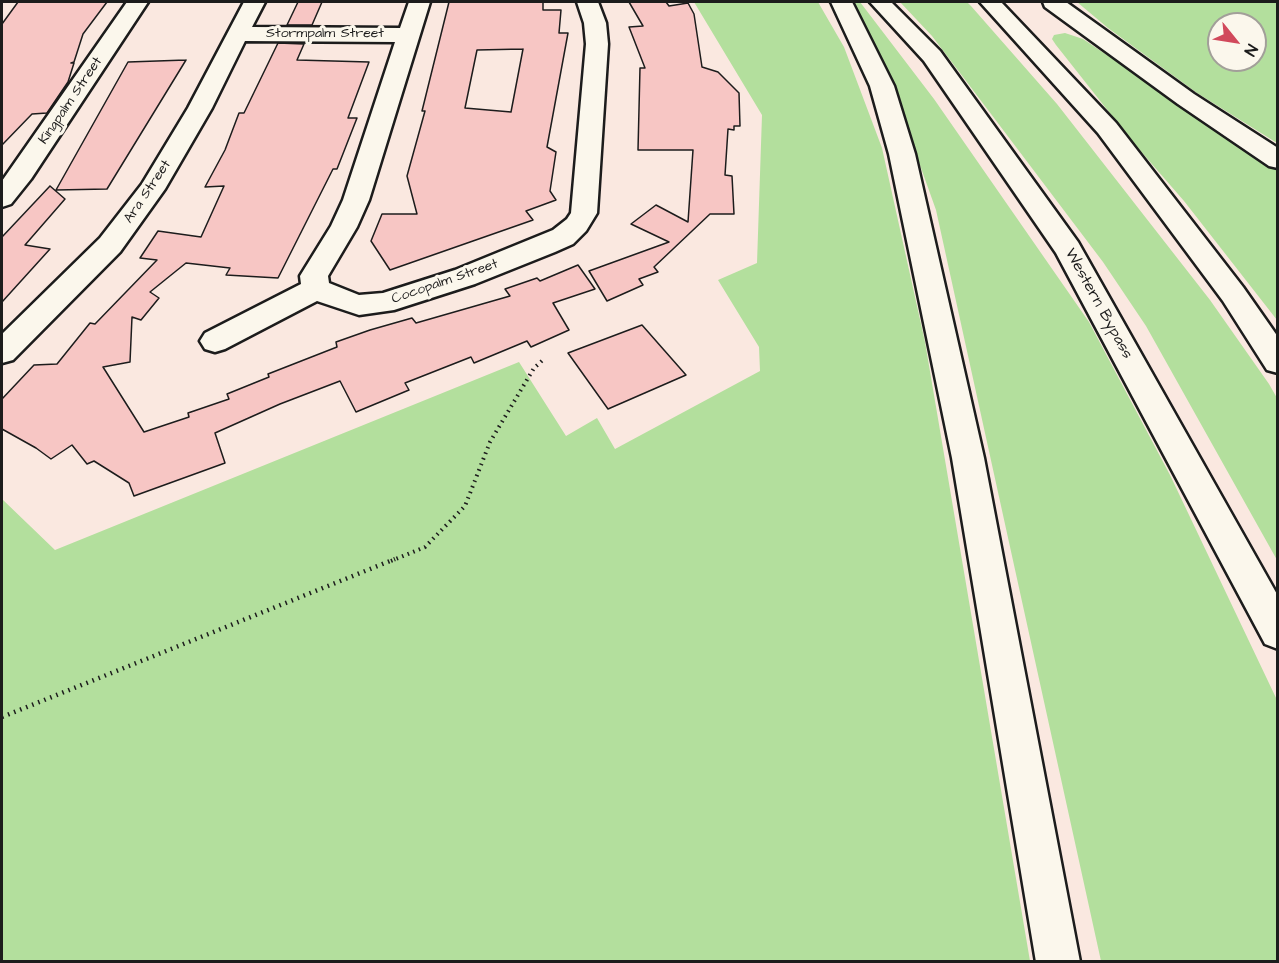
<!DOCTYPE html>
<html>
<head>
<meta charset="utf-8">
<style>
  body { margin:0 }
  #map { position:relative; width:1279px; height:963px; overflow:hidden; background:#fae8e0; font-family:"Architects Daughter",sans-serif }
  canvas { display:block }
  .frame { position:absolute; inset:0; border:3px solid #1c1c1c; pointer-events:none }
  .north { position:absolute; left:1207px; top:12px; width:60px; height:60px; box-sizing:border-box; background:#fbf7ec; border:2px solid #a29f99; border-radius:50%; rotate:120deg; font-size:16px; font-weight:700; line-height:24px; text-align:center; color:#1c1c1c }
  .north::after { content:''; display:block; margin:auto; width:21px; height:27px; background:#d1495b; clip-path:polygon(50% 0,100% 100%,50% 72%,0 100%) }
</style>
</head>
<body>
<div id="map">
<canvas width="1279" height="963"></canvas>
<div class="frame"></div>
<div class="north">N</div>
</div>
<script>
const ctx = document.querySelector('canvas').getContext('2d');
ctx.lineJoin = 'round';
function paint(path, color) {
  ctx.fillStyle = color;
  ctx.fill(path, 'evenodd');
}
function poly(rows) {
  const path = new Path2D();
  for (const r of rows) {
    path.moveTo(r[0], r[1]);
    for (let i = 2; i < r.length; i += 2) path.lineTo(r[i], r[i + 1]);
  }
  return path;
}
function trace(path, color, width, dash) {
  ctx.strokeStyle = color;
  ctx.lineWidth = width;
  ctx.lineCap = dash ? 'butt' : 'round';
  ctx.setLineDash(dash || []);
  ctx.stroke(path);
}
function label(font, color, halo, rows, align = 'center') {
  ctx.font = font + ' "Architects Daughter",sans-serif';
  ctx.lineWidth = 6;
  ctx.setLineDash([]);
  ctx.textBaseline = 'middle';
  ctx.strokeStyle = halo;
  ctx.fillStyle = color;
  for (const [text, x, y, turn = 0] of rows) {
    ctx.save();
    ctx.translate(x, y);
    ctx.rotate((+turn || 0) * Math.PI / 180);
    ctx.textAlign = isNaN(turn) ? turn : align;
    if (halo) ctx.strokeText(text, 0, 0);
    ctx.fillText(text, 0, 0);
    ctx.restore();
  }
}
paint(poly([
  [694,2,818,2,844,47,882,148,925,342,1030,961,2,961,2,499,55,550,519,362,566,436,597,418,615,449,760,371,759,347,718,280,757,263,762,115],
  [849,2,860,2,934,99,1089,322,1170,475,1277,700,1277,961,1101,961,936,210,911,140],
  [900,2,967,2,971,6,1057,104,1210,300,1269,384,1277,398,1277,560,1146,326,1103,262,932,36],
  [1077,2,1277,2,1277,143,1197,93,1108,28],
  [1219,24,1255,24,1255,60,1219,60],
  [1065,33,1083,39,1277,169,1277,320,1184,201,1131,140,1056,45,1052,39,1054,35]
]), '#b3df9d');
const building = poly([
  [18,2,107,2,83,34,74,62,71,63,74,63,68,82,47,113,32,114,2,145,2,24,18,2],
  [298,2,322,2,312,25,287,25,298,2],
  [449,2,543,2,543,10,561,10,559,33,568,33,547,147,556,152,550,191,556,200,526,211,533,220,390,270,371,241,382,214,417,214,407,176,425,111,422,111,449,2],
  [523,49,511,112,465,108,477,50,523,49],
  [629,2,666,2,669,6,688,3,694,14,702,67,718,72,739,93,740,126,734,126,734,130,728,129,725,175,732,176,734,214,710,214,654,267,658,272,639,279,643,285,607,301,589,271,669,242,631,224,656,205,688,222,693,150,638,150,640,68,645,68,629,27,643,26,629,2],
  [278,43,304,44,297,60,369,62,348,118,357,118,337,169,333,169,278,278,226,275,230,268,186,263,150,292,159,298,141,320,132,317,130,362,103,367,144,432,189,417,188,413,229,399,227,394,269,377,268,374,337,347,336,342,370,330,412,318,416,323,510,296,505,289,537,278,540,281,578,265,595,289,553,303,569,330,531,347,527,341,474,363,471,357,405,383,409,390,356,412,340,381,280,404,215,433,225,463,134,496,129,483,94,461,87,464,72,445,51,459,36,448,2,429,2,399,34,365,57,364,90,323,95,324,157,260,140,258,158,231,201,237,224,186,205,187,225,150,239,113,244,113,278,43],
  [186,60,107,189,56,190,128,62,186,60],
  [50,186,65,199,25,245,50,249,2,302,2,237,50,186],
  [642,325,686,375,608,409,568,353,642,325]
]);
paint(building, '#f7c6c4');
trace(building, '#1c1c1c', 1.5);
const minor = poly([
  [127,2,148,2,31,179,11,204,2,207,2,181,127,2],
  [244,2,265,2,252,27,400,28,409,2,430,2,369,200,357,227,328,276,329,283,359,295,383,293,455,270,553,230,567,219,571,213,586,44,584,23,577,2,598,2,606,23,608,44,597,213,586,231,573,244,555,252,475,284,394,310,359,315,317,301,225,349,215,352,205,349,200,341,205,333,301,284,300,276,331,226,343,200,395,42,245,41,212,108,165,189,120,252,13,360,2,363,2,334,100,238,142,184,188,108,244,2]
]);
const highway = poly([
  [831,2,852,2,894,86,915,154,984,458,1080,962,1036,962,952,458,889,154,870,86,831,2],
  [870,2,891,2,940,51,1078,242,1278,596,1278,649,1265,644,1056,253,924,61,870,2],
  [980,2,1001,2,1116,123,1243,287,1278,337,1278,373,1267,370,1223,301,1098,133,980,2],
  [1043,2,1066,2,1194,94,1278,148,1278,168,1269,166,1178,104,1045,7,1043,2]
]);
trace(minor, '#1c1c1c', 5);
trace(highway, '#1c1c1c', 5);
trace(poly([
  [391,561,425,547,465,506,490,442,534,368,544,359]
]), '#1c1c1c', 4, [1.5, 4.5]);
trace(poly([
  [2,717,395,559]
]), '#1c1c1c', 4.5, [1.5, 5]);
paint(minor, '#fbf7ec');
paint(highway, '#fbf7ec');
label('14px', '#1c1c1c', '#fbf7ec', [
  ["Stormpalm Street",325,34],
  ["Kingpalm Street",71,101,-56],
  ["Ara Street",148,192,-56],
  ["Cocopalm Street",445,282,-19]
]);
label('16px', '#1c1c1c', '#fbf7ec', [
  ["Western Bypass",1098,304,61]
]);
</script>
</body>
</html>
